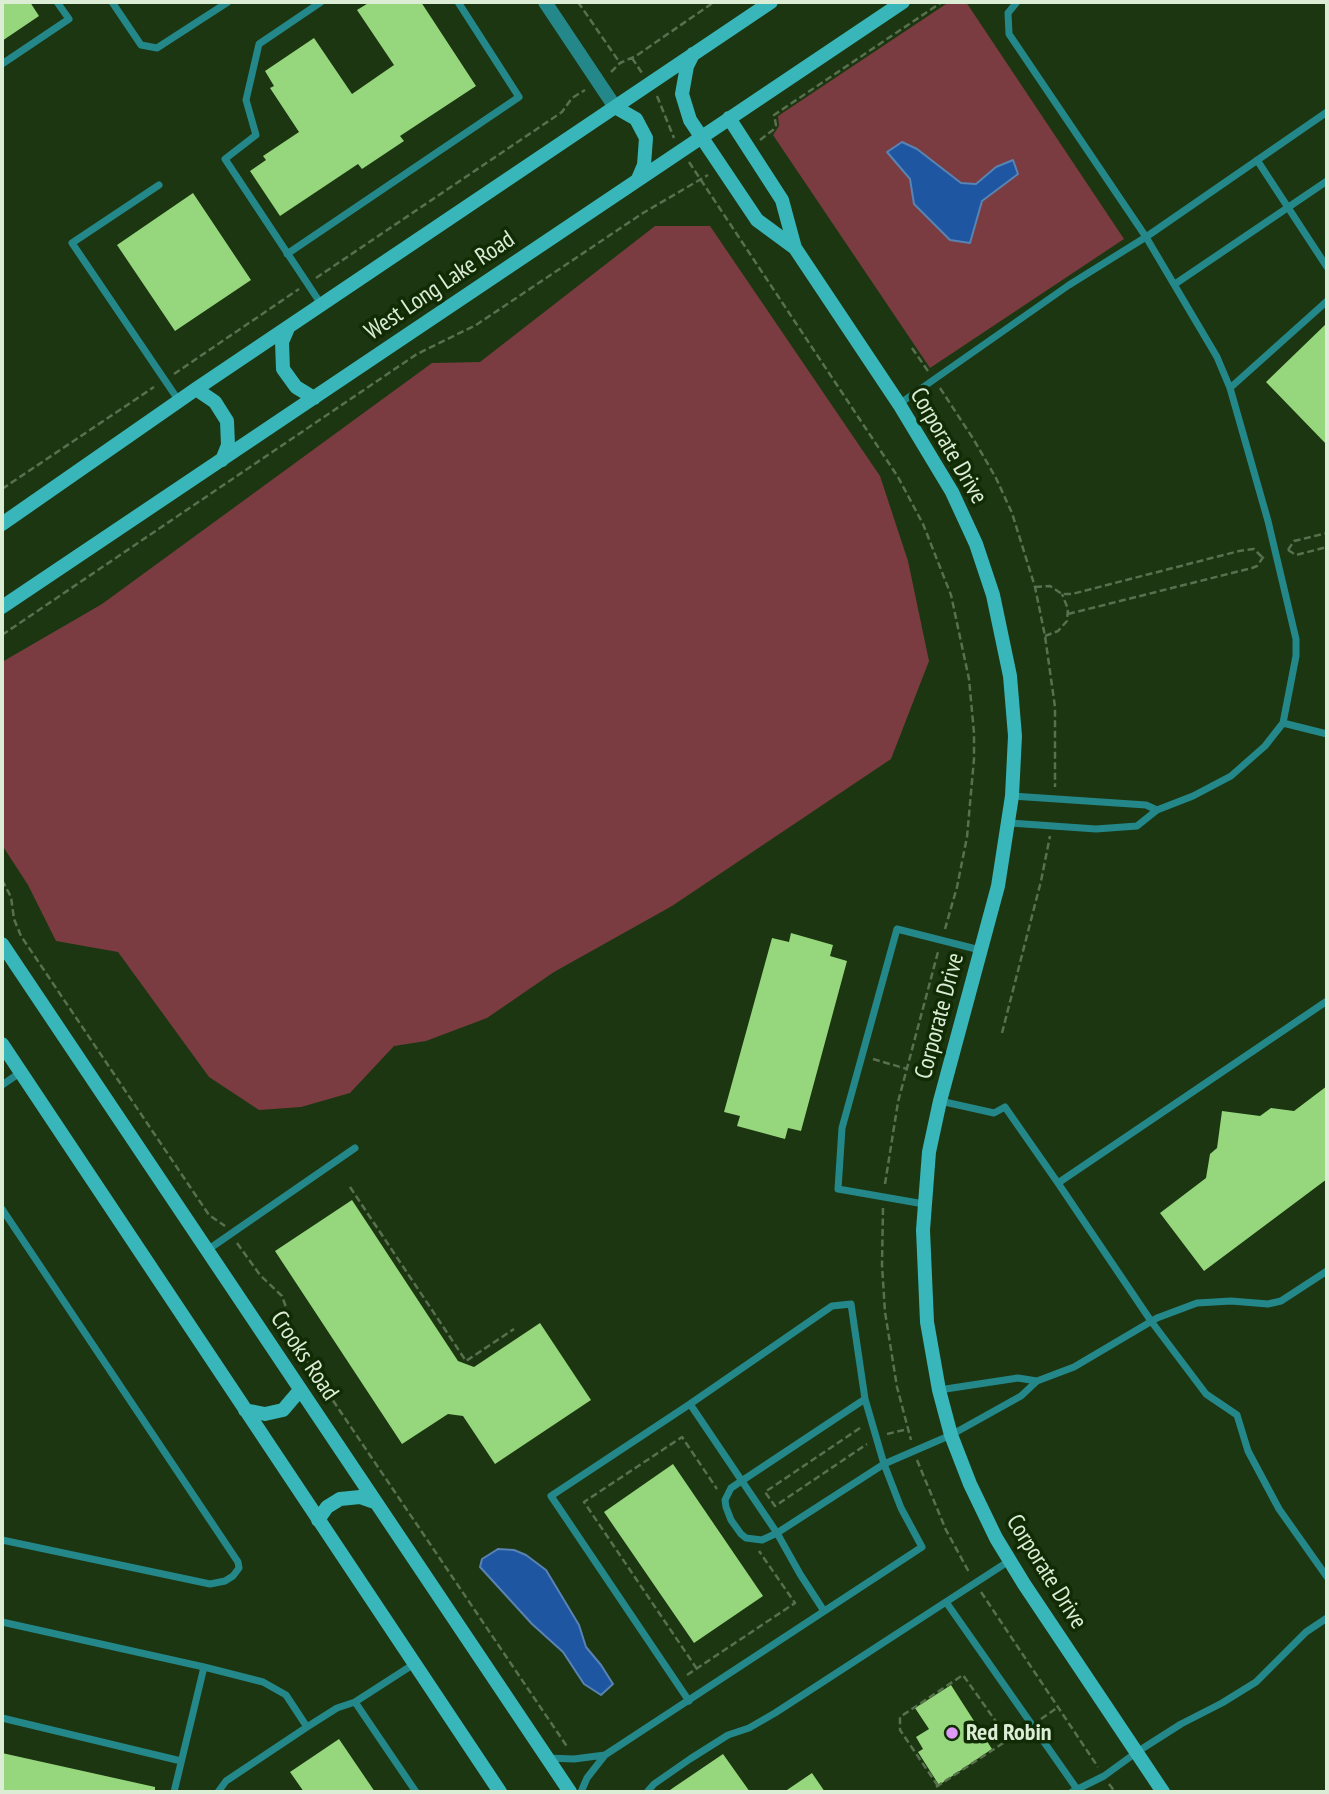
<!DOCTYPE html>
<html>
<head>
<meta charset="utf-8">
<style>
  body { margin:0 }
  #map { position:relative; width:1329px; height:1794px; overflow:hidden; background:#1b3610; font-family:"PT Sans Narrow",sans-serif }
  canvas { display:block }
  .frame { position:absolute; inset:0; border:4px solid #dcedd6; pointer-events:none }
</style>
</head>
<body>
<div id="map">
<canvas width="1329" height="1794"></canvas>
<div class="frame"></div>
</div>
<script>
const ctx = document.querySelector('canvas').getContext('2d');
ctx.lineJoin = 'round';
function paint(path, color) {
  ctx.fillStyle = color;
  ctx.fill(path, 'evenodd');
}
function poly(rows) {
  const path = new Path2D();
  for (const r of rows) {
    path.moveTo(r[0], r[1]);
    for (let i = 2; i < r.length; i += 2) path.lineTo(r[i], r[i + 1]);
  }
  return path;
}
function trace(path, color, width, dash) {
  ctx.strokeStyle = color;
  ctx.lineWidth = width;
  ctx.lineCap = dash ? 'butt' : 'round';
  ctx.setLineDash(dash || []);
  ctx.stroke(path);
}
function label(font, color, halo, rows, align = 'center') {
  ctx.font = font + ' "PT Sans Narrow",sans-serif';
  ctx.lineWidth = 7;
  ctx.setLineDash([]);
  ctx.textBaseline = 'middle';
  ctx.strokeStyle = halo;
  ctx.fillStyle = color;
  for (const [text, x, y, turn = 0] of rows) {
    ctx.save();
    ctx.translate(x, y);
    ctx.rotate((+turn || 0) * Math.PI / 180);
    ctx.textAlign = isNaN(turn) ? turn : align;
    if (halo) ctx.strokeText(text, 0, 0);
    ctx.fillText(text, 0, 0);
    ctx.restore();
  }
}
paint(poly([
  [949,2,966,2,1124,239,930,368,773,135,779,126,778,116],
  [655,226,710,226,880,476,908,561,929,661,891,759,672,906,554,972,487,1018,426,1041,394,1046,350,1093,301,1107,259,1110,209,1077,118,952,56,941,28,885,2,845,2,662,102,604,432,363,480,362]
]), '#7a3c40');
const water = poly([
  [902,142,917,149,961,183,976,184,996,167,1013,160,1018,174,982,201,970,243,950,240,914,204,910,179,887,152,902,142],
  [498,1549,514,1550,526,1555,546,1570,579,1625,586,1647,601,1665,613,1684,601,1695,584,1684,563,1652,532,1624,480,1567,482,1559,498,1549]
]);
paint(water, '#1f56a2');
trace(water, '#5883b2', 2);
paint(poly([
  [2,2,30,2,39,16,2,41],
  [370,2,421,2,476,86,400,136,404,141,362,169,358,164,280,216,250,171,266,160,263,156,299,132,270,88,274,86,265,71,314,38,352,94,394,65,357,10],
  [193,193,251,280,175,331,117,245],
  [1327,323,1327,445,1266,382],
  [791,933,833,945,830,956,847,961,801,1131,788,1128,785,1139,737,1126,740,1116,724,1112,772,938,789,942],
  [1327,1086,1327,1179,1204,1271,1160,1213,1206,1178,1210,1154,1217,1148,1222,1111,1260,1116,1271,1108,1294,1111],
  [352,1200,458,1361,474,1367,540,1323,591,1400,495,1464,463,1416,448,1414,402,1444,275,1251],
  [673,1464,763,1596,694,1643,604,1512],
  [951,1685,992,1749,939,1785,918,1752,923,1749,916,1737,929,1729,915,1708],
  [339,1739,375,1792,304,1792,290,1772],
  [2,1753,155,1787,155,1792,2,1792],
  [723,1754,750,1792,667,1792],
  [812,1773,825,1792,784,1792]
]), '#96d67d');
trace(poly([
  [578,2,620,63],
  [632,58,642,73],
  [611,72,620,63,636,56,714,2],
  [657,96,674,138],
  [760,140,773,130,776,125,774,115,942,2],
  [689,162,898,477,923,524,951,595,969,679,974,733,974,759,967,837,957,887,945,929],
  [316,278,562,112,572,98,585,90],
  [912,348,928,371],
  [174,374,299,289],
  [940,388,974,440,996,478,1012,513,1035,587,1045,636,1055,707,1055,787],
  [2,489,154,387],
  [1288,550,1294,541,1327,533],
  [1288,550,1296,555,1327,547],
  [1035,587,1050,586,1062,594,1072,594,1239,551,1254,549,1262,557],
  [1068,614,1252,568,1257,566,1264,556],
  [2,635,417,354,476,325,643,213,708,175],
  [1045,636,1058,631,1067,621,1068,609,1062,594],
  [2,880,11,897,14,919,21,936,209,1215,225,1226],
  [1002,1033,1041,881,1050,836],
  [873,1059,907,1069],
  [885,1184,898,1102,938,952],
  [350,1187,466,1361,514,1329],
  [883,1208,882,1265,885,1312,897,1387,911,1440],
  [237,1243,260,1275,282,1296,287,1310,288,1334,568,1748],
  [860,1428,765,1492,775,1506,867,1444],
  [887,1434,908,1429],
  [917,1460,946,1530,970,1574],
  [981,1592,1098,1767],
  [697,1669,584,1502,682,1437,717,1489],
  [687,1675,795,1603,759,1551],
  [1041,1719,1058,1707],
  [1109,1784,1115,1792],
  [938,1786,900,1730,900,1717,963,1675,1009,1740],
  [936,1787,1011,1738]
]), '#58704e', 2.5, [7, 3.5]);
trace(poly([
  [112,2,141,45,157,48,228,2],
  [1017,2,1008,13,1009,34,1146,237,1327,112],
  [2,64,69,19,57,2],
  [1257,160,1327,267],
  [159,185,72,243,179,401],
  [287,254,519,97,458,2],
  [1175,284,1327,181],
  [321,304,225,159,256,135,246,100,259,44,321,2],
  [1230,388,1327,301],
  [899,404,1069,285,1146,237,1217,357,1230,388,1268,521,1296,639,1296,656,1283,723,1265,746,1231,776,1193,796,1157,810,1137,826,1096,829,1010,823],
  [1283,723,1327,734],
  [1012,796,1146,805,1157,810],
  [2,1085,21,1072],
  [940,1101,994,1113,1005,1107,1058,1183,1327,1001],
  [1058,1183,1151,1321,1206,1394,1237,1415,1248,1451,1279,1509,1327,1577],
  [924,1204,838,1189,842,1128,897,929,980,950],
  [2,1209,238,1562,239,1568,233,1576,225,1581,210,1584,2,1540],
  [206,1251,355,1148],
  [939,1390,1018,1378,1037,1381],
  [865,1399,884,1464,777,1533,762,1540,746,1538,741,1534,731,1520,726,1507,725,1500,731,1488,865,1399],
  [690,1404,832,1306,851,1304,865,1399],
  [946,1602,1079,1792],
  [2,1622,204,1667,174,1792],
  [204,1667,263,1682,286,1695,307,1727],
  [689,1701,551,1496,690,1404,777,1533,800,1574,824,1611],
  [355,1702,416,1792],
  [2,1718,181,1761],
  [547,1758,574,1759,605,1755],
  [218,1792,226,1781,307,1727,337,1708,355,1702,414,1664],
  [581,1792,587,1778,605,1755,922,1547,901,1508,884,1464,951,1435,1021,1396,1037,1381,1074,1367,1157,1318,1197,1303,1231,1301,1268,1304,1281,1301,1327,1271],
  [647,1792,654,1784,690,1759,728,1735,749,1728,775,1713,1009,1561],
  [1072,1792,1104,1776,1137,1752,1181,1724,1222,1703,1256,1682,1306,1632,1327,1618]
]), '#24888a', 7);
trace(poly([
  [545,2,615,107]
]), '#24888a', 14);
trace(poly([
  [693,54,687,66,682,94,690,120,757,220,795,248],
  [615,107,636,119,646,138,644,165,638,179],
  [729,118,782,200,795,248,899,404,952,492,976,544,993,595,1010,676,1015,736,1012,796,998,886,940,1101,929,1152,923,1230,927,1322,939,1390,951,1435,970,1484,996,1538,1024,1584,1163,1792],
  [288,328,282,342,283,369,296,387,314,398],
  [196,389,215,402,227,421,228,445,222,460],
  [2,524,196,389,771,2],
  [2,607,903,2],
  [2,944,570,1792],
  [2,1044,500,1792],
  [245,1410,265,1414,283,1410,300,1390],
  [318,1520,327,1507,340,1499,360,1497,374,1502]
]), '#39b6b9', 14);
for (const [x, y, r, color] of [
  [952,1733,7,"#dd99f4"]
]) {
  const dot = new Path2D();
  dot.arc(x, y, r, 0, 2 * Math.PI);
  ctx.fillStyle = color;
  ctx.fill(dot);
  trace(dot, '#112c05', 2.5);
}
label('24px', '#dcedd6', '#112c05', [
  ["West Long Lake Road",440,286,-34],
  ["Corporate Drive",948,446,60],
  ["Corporate Drive",940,1016,-75],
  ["Crooks Road",304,1356,56],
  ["Corporate Drive",1046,1572,58]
]);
label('bold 24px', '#dcedd6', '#112c05', [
  ["Red Robin",966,1733]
], 'left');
</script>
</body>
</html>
